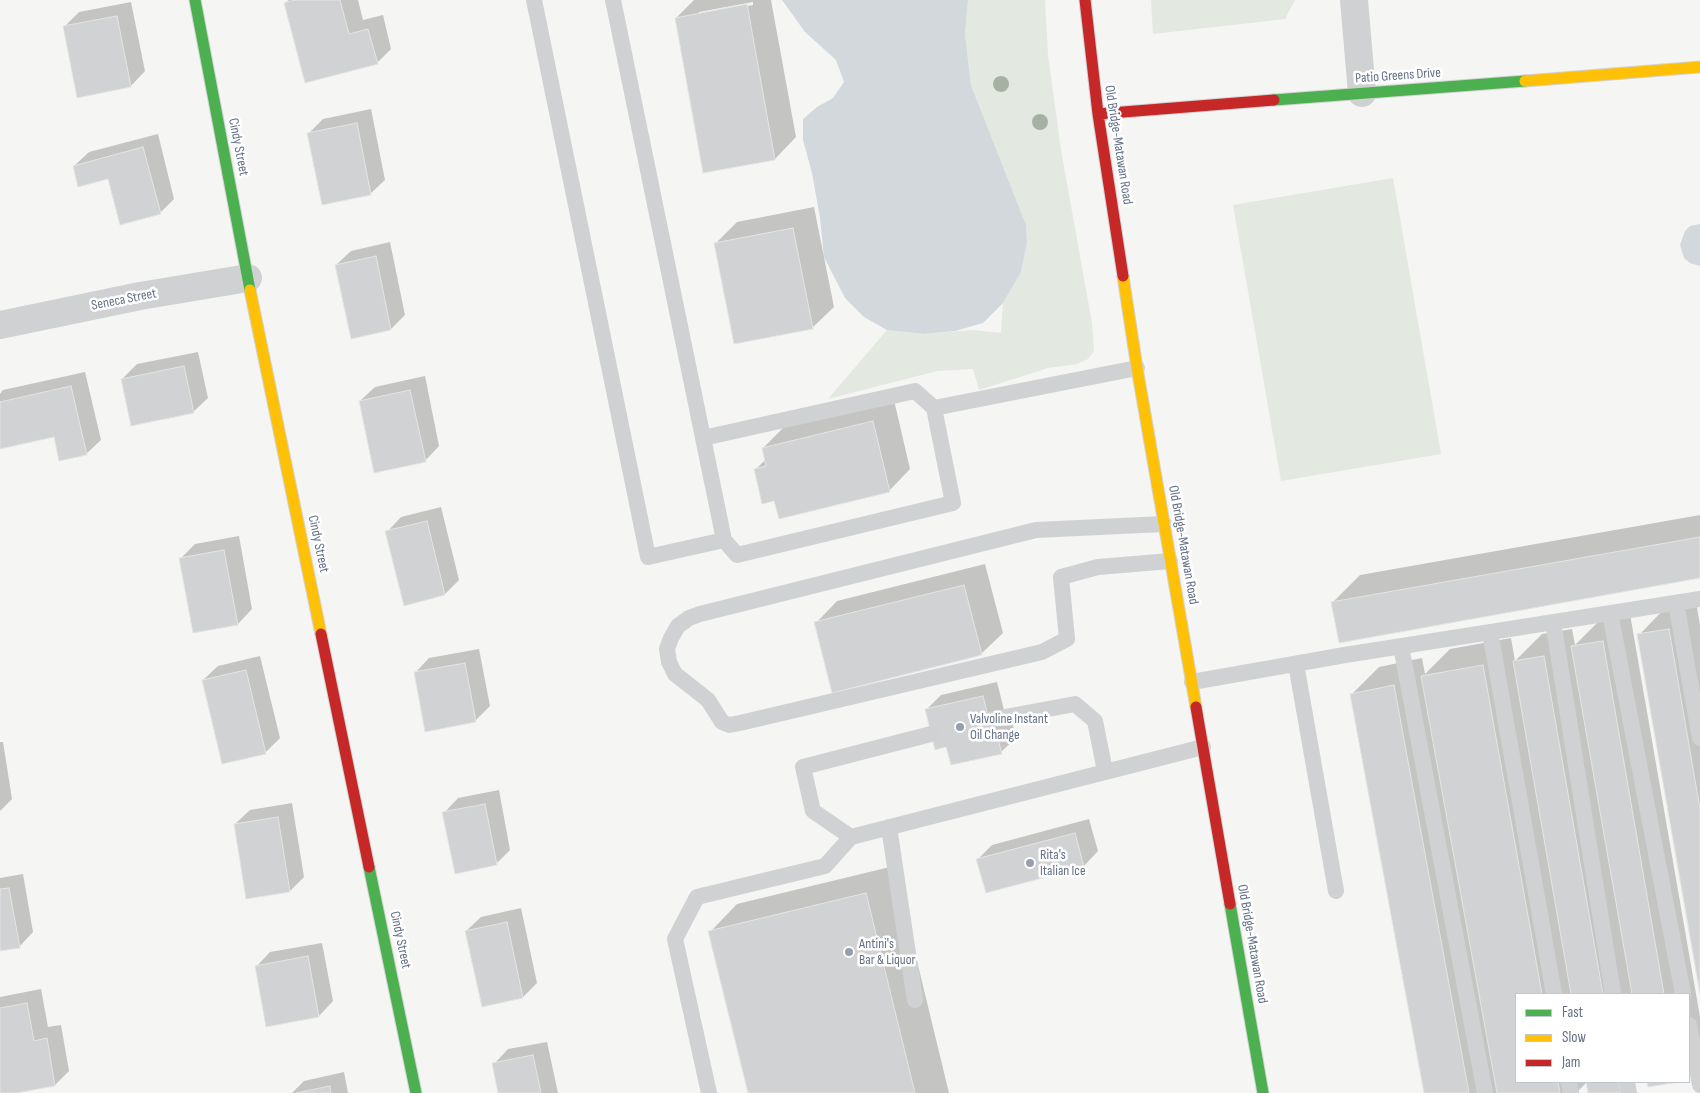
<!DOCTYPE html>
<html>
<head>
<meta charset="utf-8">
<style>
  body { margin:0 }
  #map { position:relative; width:1700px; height:1093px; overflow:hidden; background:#f5f5f3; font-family:"Sofia Sans Condensed",sans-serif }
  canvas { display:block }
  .legend { position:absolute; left:1515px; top:993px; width:175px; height:90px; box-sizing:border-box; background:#fff; border:1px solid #c1c6cf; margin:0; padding:6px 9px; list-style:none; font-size:15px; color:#637086 }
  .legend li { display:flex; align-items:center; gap:10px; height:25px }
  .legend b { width:25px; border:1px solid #c1c6cf }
</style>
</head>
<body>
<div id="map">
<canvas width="1700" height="1093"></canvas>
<ul class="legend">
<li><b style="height:6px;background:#4caf50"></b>Fast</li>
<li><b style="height:6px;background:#ffc107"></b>Slow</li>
<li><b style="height:6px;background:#c62828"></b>Jam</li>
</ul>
</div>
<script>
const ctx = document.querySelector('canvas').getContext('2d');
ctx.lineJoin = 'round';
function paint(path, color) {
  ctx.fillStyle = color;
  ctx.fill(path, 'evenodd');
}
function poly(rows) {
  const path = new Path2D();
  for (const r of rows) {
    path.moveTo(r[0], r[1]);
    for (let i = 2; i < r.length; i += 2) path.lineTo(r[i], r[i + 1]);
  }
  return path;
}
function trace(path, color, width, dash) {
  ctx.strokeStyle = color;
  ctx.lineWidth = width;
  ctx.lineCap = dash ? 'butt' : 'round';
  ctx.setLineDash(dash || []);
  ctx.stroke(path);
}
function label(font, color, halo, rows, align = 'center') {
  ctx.font = font + ' "Sofia Sans Condensed",sans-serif';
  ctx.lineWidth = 5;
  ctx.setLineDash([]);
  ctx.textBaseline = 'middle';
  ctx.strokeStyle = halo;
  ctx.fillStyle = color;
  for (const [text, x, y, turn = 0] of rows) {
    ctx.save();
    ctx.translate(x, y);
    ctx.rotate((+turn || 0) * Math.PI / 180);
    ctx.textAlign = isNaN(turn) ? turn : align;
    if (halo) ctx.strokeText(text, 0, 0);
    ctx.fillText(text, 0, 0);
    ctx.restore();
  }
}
paint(poly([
  [968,0,1045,0,1048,55,1061,150,1092,323,1094,351,1088,359,1077,364,1048,368,979,390,973,369,937,371,828,399,887,330,924,334,973,330,1001,333,1003,303,1021,272,1027,243,1026,225,971,85,965,34],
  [1151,0,1295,0,1285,19,1153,34],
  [1393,178,1441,454,1281,481,1233,205]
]), '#e3e8e1');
paint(poly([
  [782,0,968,0,965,34,971,85,1026,225,1027,243,1021,272,1003,303,983,323,955,331,924,334,887,330,864,317,845,298,824,257,820,218,812,173,803,140,803,119,817,107,833,98,844,82,836,60,805,32],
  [1700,224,1700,266,1690,263,1684,258,1680,245,1685,231,1690,226]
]), '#d2d8dc');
paint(poly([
  [289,0,358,0,363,20,383,15,391,49,377,63,285,3],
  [694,0,771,0,796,137,775,159,704,171,676,18],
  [753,2,753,5,699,14,699,12],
  [131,2,145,71,131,86,65,26,79,12],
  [371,109,385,180,370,194,309,133,323,119],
  [158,134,174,199,160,213,109,178,74,166,89,152],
  [814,207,834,307,812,328,716,243,737,222],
  [390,242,405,315,391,329,336,265,351,251],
  [198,352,208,398,193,412,122,379,137,364],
  [85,372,101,440,86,454,55,435,0,447,0,394,3,390],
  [425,376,439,446,425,461,360,401,375,387],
  [894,400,910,469,889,491,755,470,766,459,763,448,784,427],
  [441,507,459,580,445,594,387,532,401,517],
  [1700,515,1700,577,1332,603,1360,575],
  [239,536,252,609,238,624,180,559,195,544],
  [985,564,1003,633,981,654,816,623,837,601],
  [1696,602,1700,625,1700,987,1639,635,1666,607],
  [1630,614,1700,1017,1700,1059,1689,1071,1689,994,1516,994,1516,1082,1587,1082,1576,1093,1425,1093,1352,694,1379,667,1422,658,1425,674,1450,649,1511,638,1515,661,1542,634,1572,629,1575,645,1601,619],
  [479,649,490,706,475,721,415,673,429,658],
  [260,656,280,738,265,753,203,680,218,666],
  [997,682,1007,722,1012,721,1016,738,1001,752,947,746,926,710,941,695],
  [0,742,3,742,12,799,0,811],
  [499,790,510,850,496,864,444,813,458,798],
  [292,803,304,877,290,891,235,824,250,810],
  [1089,819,1098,851,1084,866,987,891,978,859,992,845],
  [894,866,949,1093,749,1093,710,932,737,904],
  [23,874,33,932,19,947,0,950,0,878],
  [521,908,537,983,523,997,466,931,481,917],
  [322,943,333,1001,319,1016,267,1025,256,967,270,952],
  [41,989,48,1027,61,1025,69,1071,55,1085,9,1093,0,1093,0,997],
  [547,1042,558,1093,499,1093,494,1064,508,1049],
  [344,1072,348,1093,292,1093,304,1081]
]), '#0003');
const building = poly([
  [295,0,340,0,349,34,368,29,378,64,305,83,284,3,295,0],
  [747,4,775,160,703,173,675,18,747,4],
  [117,16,131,87,77,98,63,26,117,16],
  [357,123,371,195,322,205,307,133,357,123],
  [143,147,161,214,120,225,108,179,78,187,73,166,143,147],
  [793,228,813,329,734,344,714,243,793,228],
  [376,256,391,330,351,339,335,265,376,256],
  [184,366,194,413,131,426,121,379,184,366],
  [71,386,87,455,59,461,54,437,0,449,0,402,71,386],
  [410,390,426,462,374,473,359,401,410,390],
  [873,421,890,492,779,519,774,501,762,504,754,469,766,466,762,448,873,421],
  [427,521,445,595,404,606,385,531,427,521],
  [1700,537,1700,578,1339,643,1331,602,1700,537],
  [224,550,238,625,193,633,179,558,224,550],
  [964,585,982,655,832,693,814,622,964,585],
  [1669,629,1700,809,1700,994,1637,634,1669,629],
  [1603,641,1664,994,1632,994,1571,646,1603,641],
  [1544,656,1603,994,1571,994,1513,661,1544,656],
  [465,663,476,722,425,732,414,672,465,663],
  [1483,665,1542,994,1516,994,1516,1082,1558,1082,1560,1093,1497,1093,1421,676,1483,665],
  [246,670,266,754,222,764,202,680,246,670],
  [1394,685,1469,1093,1424,1093,1350,694,1394,685],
  [983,696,993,736,997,735,1002,754,951,765,946,747,935,750,925,709,983,696],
  [485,804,497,865,455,874,442,812,485,804],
  [278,817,290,892,246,899,234,824,278,817],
  [1075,833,1084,867,986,893,976,859,1075,833],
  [9,888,20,948,0,951,0,889,9,888],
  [866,893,915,1093,748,1093,708,931,866,893],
  [507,922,523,998,482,1007,465,931,507,922],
  [308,956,319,1017,266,1027,255,966,308,956],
  [27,1003,34,1041,47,1038,55,1086,16,1093,0,1093,0,1008,27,1003],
  [533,1055,541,1093,498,1093,492,1063,533,1055],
  [1586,1082,1619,1082,1621,1093,1588,1093,1586,1082],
  [1647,1082,1679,1082,1648,1087,1647,1082],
  [330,1086,331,1093,296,1093,330,1086]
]);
paint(building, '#d1d2d3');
trace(building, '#e4e4e3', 1);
const fast = poly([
  [195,0,250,290],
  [1274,100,1525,81],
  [369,867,416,1093],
  [1230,904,1263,1093]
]);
const slow = poly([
  [1525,81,1700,67],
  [1123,276,1137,368,1196,707],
  [250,290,321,634]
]);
const jam = poly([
  [1085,0,1098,114,1123,276],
  [1098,114,1274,100],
  [321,634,369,867],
  [1196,707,1230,904]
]);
trace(fast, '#d1d3d4', 13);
trace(slow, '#d1d3d4', 13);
trace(jam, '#d1d3d4', 13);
trace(poly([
  [534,0,648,557,724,540,613,0],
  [703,438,915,391,934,408,1137,368],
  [1164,524,1036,530,700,614,689,618,678,626,671,638,667,649,669,662,675,674,708,700,722,722,729,725,740,723,1042,652,1067,639,1061,577,1098,567,1170,561],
  [724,540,737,555,953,503,934,408],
  [1676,603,1700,738],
  [1610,613,1683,994],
  [1553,622,1613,994],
  [1490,632,1554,994],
  [1401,646,1485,1093],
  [1296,664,1336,891],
  [1192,682,1345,655,1700,599],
  [989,720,1075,704,1095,721,1105,771],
  [889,827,915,1000],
  [851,837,813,811,803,767,931,734],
  [1689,1025,1700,1085],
  [1569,1082,1571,1093],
  [1627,1082,1629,1093],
  [709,1093,675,939,697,897,825,866,851,837,1203,747]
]), '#d0d1d2', 16);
trace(poly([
  [1354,0,1362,93],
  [0,325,140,296,248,278]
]), '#d0d1d2', 28);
trace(fast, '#4caf50', 11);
trace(slow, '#ffc107', 11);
trace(jam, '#c62828', 11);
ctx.fillStyle = '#a5b2a3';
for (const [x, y] of [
  [1001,84],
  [1040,122]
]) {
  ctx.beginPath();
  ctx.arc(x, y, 8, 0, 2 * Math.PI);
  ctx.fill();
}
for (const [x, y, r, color] of [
  [960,727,5,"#969fac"],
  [1030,863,5,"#969fac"],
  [849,952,5,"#969fac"]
]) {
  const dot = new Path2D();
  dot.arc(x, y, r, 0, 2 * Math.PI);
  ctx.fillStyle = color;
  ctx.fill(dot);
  trace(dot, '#fff', 2);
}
label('14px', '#637086', '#fff', [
  ["Patio Greens Drive",1398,76,-4],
  ["Old Bridge-Matawan Road",1118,145,81],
  ["Cindy Street",238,147,79],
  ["Seneca Street",124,300,-11],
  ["Cindy Street",318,544,78],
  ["Old Bridge-Matawan Road",1183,545,80],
  ["Cindy Street",400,940,78],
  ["Old Bridge-Matawan Road",1252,944,80]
]);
label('14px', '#637086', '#fff', [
  ["Valvoline Instant",970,719],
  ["Oil Change",970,735],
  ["Rita's",1040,855],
  ["Italian Ice",1040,871],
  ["Antini's",859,944],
  ["Bar & Liquor",859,960]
], 'left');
</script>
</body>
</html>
